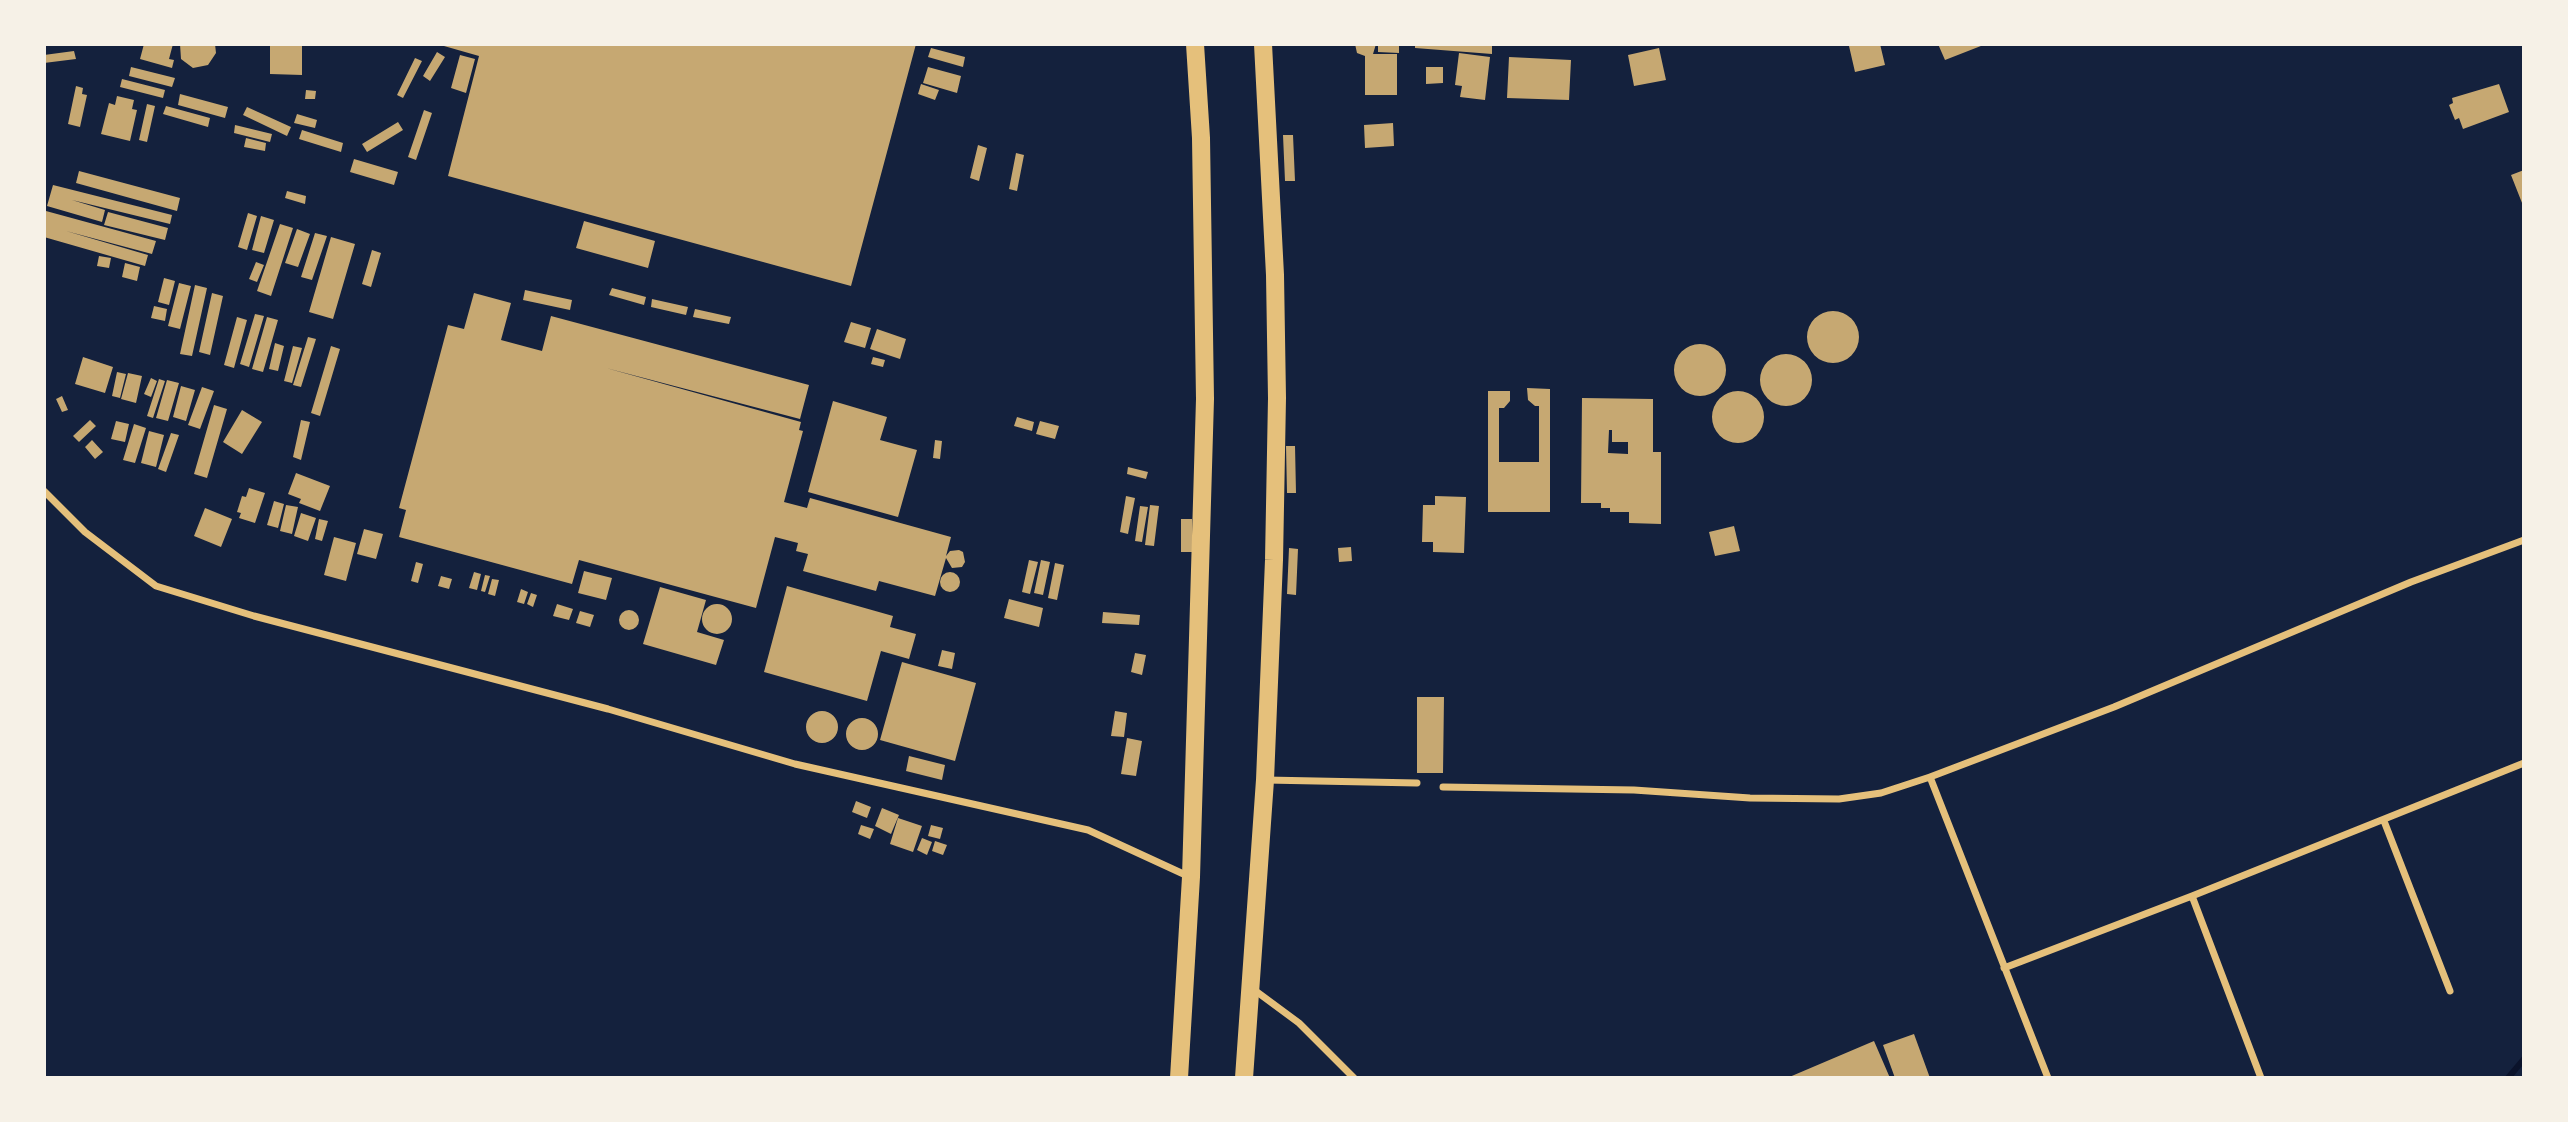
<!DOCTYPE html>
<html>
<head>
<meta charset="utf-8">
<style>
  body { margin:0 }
  #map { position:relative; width:2568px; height:1122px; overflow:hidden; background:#14213d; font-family:Jost,sans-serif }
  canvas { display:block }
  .frame { position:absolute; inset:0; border:46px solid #f6f1e7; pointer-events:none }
</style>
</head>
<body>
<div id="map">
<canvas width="2568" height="1122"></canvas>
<div class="frame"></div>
</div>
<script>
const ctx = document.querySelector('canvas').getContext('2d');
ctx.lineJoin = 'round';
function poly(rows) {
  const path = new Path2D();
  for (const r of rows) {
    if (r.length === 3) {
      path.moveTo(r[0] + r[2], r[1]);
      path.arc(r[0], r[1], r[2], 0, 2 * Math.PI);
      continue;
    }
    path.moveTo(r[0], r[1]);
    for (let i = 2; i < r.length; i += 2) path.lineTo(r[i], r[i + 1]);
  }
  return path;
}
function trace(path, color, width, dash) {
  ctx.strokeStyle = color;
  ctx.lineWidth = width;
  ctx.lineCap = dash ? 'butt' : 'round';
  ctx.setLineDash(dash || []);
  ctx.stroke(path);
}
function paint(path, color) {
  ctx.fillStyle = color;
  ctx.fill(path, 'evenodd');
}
trace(poly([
  [2508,1078,2524,1059]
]), '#0b132b', 6);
paint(poly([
  [144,44,173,44,169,59,174,60,172,68,140,59],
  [180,44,215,44,216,53,208,65,193,68,181,59],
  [270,44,302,44,302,75,270,74],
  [916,44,851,286,448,176,479,56,437,44],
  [1355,44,1376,44,1373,54,1397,54,1397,95,1365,95,1365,56,1357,53],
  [1378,44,1399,44,1399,53,1378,52],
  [1415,44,1492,44,1492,54,1415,48],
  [1857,44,1880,44,1885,65,1855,72,1849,46],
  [1938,44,1986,44,1945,60],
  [931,48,965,57,963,67,928,57],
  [1659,48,1666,80,1634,86,1628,55],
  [74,51,76,59,44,63,44,55],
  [437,52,445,57,430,81,423,76],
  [1459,53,1490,57,1485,100,1460,97,1462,86,1455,85],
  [460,55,475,59,466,93,451,88],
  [1509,57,1571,60,1569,100,1507,98],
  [415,58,422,61,403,98,397,95],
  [131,67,175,78,172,87,129,76],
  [928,67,961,76,957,93,923,83],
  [1426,67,1443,67,1443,83,1426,84],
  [122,79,165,90,163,98,120,87],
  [921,84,939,90,935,100,918,94],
  [2499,84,2509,112,2463,129,2459,118,2455,120,2449,105,2453,103,2452,98],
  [76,86,83,88,82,94,87,95,80,127,68,124],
  [306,90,316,91,315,99,305,99],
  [180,94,228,107,225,118,178,105],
  [117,96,134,100,132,109,137,110,130,141,101,134,109,103,115,105],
  [147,104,155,106,147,142,139,140],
  [166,106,210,118,208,127,163,114],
  [247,107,291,127,287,136,243,115],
  [424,110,432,113,416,160,408,157],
  [297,114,317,120,315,128,294,123],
  [398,122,403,130,367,152,362,144],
  [1393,123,1394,146,1365,148,1364,125],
  [235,125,272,134,270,142,234,133],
  [302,130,343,143,341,152,299,139],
  [1283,135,1293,135,1295,181,1285,181],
  [246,138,266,143,265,151,244,147],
  [978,145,987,148,979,181,970,178],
  [1016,153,1024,155,1017,191,1009,189],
  [354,159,398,172,394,185,350,172],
  [2524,170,2524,208,2511,175],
  [79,171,180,198,177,211,76,183],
  [53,185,172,215,170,224,72,200,105,210,102,222,47,206],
  [287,191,306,196,305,204,285,198],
  [46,211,156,241,152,254,66,231,148,255,145,266,44,237],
  [108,212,168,228,165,240,104,225],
  [248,213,257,216,247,250,238,247],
  [261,216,274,220,264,253,252,250],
  [584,221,655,241,648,268,576,248],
  [280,224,293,228,271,296,257,291],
  [297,229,310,234,298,267,285,263],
  [315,233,327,236,312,280,301,277],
  [331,237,355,244,333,319,309,312],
  [372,250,381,253,371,287,362,284],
  [99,256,111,258,109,268,97,266],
  [256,262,264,265,257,282,249,279],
  [125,263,140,267,137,281,122,277],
  [164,278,175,281,169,305,158,302],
  [179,283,191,286,180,329,168,326],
  [195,285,207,288,192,356,180,354],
  [612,288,646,297,644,305,609,295],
  [525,290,572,300,570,310,523,300],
  [212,293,223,296,210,355,199,352],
  [474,293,511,303,501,340,542,351,551,316,809,385,800,419,606,368,801,422,799,430,803,431,784,502,807,508,810,498,951,537,946,556,950,551,959,550,963,552,965,562,962,567,952,568,946,558,935,596,879,581,876,591,803,571,808,554,796,551,798,543,775,537,756,608,579,560,572,584,399,537,406,510,399,508,448,325,464,329],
  [652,299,688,307,686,315,651,307],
  [154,306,167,309,165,321,151,318],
  [695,309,731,317,729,324,693,317],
  [1833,337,26],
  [255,314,264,316,249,367,240,364],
  [237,317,247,320,234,368,224,365],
  [267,317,278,320,263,372,252,369],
  [851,322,871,328,865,348,844,342],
  [877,329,906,339,900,359,870,349],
  [308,337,316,339,301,387,293,385],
  [275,343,284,346,278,371,269,369],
  [1700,370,26],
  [293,346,302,348,292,383,284,381],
  [331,346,340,349,320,416,311,413],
  [1786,380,26],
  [83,357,113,367,105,393,75,384],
  [873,357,885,360,883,367,871,364],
  [117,372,126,374,120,398,112,396],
  [128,373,142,376,136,403,121,399],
  [151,378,157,381,151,397,144,394],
  [159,379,165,381,153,418,147,416],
  [167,380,179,383,168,421,156,418],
  [181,386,195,390,186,421,173,417],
  [202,387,214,391,200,429,188,425],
  [1527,388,1550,389,1550,512,1488,512,1488,391,1510,391,1510,401,1504,408,1499,408,1499,462,1539,462,1539,406,1535,406,1528,400],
  [1738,417,26],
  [62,396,68,410,62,412,56,399],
  [1582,398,1653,399,1653,452,1661,452,1661,524,1629,523,1629,512,1610,512,1610,508,1601,508,1601,503,1581,503],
  [1609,430,1612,430,1612,442,1628,442,1628,454,1608,453],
  [833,401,887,417,880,440,917,450,898,517,808,492],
  [214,405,227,409,207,478,194,474],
  [242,410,262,422,242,454,223,442],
  [1017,417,1034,422,1032,431,1014,426],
  [90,420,96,426,79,442,73,436],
  [301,420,310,422,301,460,293,457],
  [116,421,129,424,125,442,111,439],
  [1040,421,1059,426,1055,439,1036,434],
  [134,424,146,428,135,463,123,460],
  [149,431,164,435,156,467,141,463],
  [171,433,179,435,166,472,158,469],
  [92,440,103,452,95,459,85,447],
  [935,440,942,441,940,459,933,458],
  [1286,446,1295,446,1296,493,1287,493],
  [1128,467,1148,472,1146,479,1127,474],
  [296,473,330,486,320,511,299,503,301,499,288,494],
  [249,488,265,493,255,523,239,518,241,513,237,512,242,496,246,497],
  [1126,496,1135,498,1128,534,1120,532],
  [1435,496,1466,497,1464,553,1433,552,1433,542,1422,542,1423,505,1435,505],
  [274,501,284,504,278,528,267,525],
  [286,505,298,507,292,534,280,531],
  [1150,505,1159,506,1154,546,1145,545],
  [1140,506,1148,507,1142,542,1135,541],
  [205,508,232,519,221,547,194,536],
  [301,513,316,518,308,541,294,536],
  [319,519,328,521,322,541,315,539],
  [1181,519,1192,519,1192,552,1181,552],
  [1734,526,1740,551,1715,556,1709,532],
  [364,529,383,534,376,559,357,554],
  [334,537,356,543,346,581,324,575],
  [1351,547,1352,561,1339,562,1338,548],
  [1289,548,1298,549,1296,595,1287,594],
  [1029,560,1038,562,1030,594,1022,592],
  [1041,560,1050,562,1043,595,1034,593],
  [416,562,423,564,418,583,411,581],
  [1055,563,1064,565,1057,600,1048,598],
  [584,571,612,578,606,600,578,593],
  [474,572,481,574,477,590,469,588],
  [950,582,10],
  [485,575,490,576,485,592,481,591],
  [441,576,452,579,449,589,438,586],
  [492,579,499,580,495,596,488,594],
  [787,586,893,616,890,627,916,634,909,659,881,651,867,701,764,672],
  [660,587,706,600,697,632,724,640,716,665,643,644],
  [521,589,528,592,524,604,517,602],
  [531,593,537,595,533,607,527,604],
  [1009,599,1043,608,1039,627,1004,618],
  [717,619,15],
  [557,604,573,609,569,620,553,616],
  [629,620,10],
  [580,611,594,615,590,627,576,623],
  [1103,612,1140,615,1139,625,1102,623],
  [942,650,955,653,952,669,938,666],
  [1135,653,1146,655,1142,675,1131,672],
  [902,662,976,683,955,761,880,740],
  [1417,697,1444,697,1443,773,1417,773],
  [1115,711,1127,713,1124,737,1111,736],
  [822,727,16],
  [862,734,16],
  [1127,738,1142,741,1136,776,1121,774],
  [909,756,945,765,942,780,906,771],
  [856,801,871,807,867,818,852,812],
  [882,808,899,815,891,834,875,826],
  [898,818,922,826,913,852,890,844],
  [861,825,874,829,870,839,858,834],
  [931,825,943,828,940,839,928,836],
  [922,838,932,842,927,855,917,850],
  [935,841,947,845,943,855,932,851],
  [1914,1034,1930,1078,1895,1078,1883,1045],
  [1874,1041,1890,1078,1787,1078]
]), '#c6a872');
trace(poly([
  [44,491,85,532,156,586,254,616,608,709,795,764,1088,830,1190,877],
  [1930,777,2048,1078],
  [1266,780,1417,783],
  [1443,787,1634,790,1750,798,1839,799,1881,793,1930,777,2114,707,2411,582,2524,540],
  [2384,821,2450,991],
  [2192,896,2261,1078],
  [2004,968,2192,896,2524,763],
  [1253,989,1299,1023,1354,1078]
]), '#e5c07b', 7);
trace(poly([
  [1179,1078,1191,877,1205,399,1201,138,1195,44],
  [1244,1078,1265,780,1274,560,1277,398,1275,275,1263,44]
]), '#e5c07b', 18);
</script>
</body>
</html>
